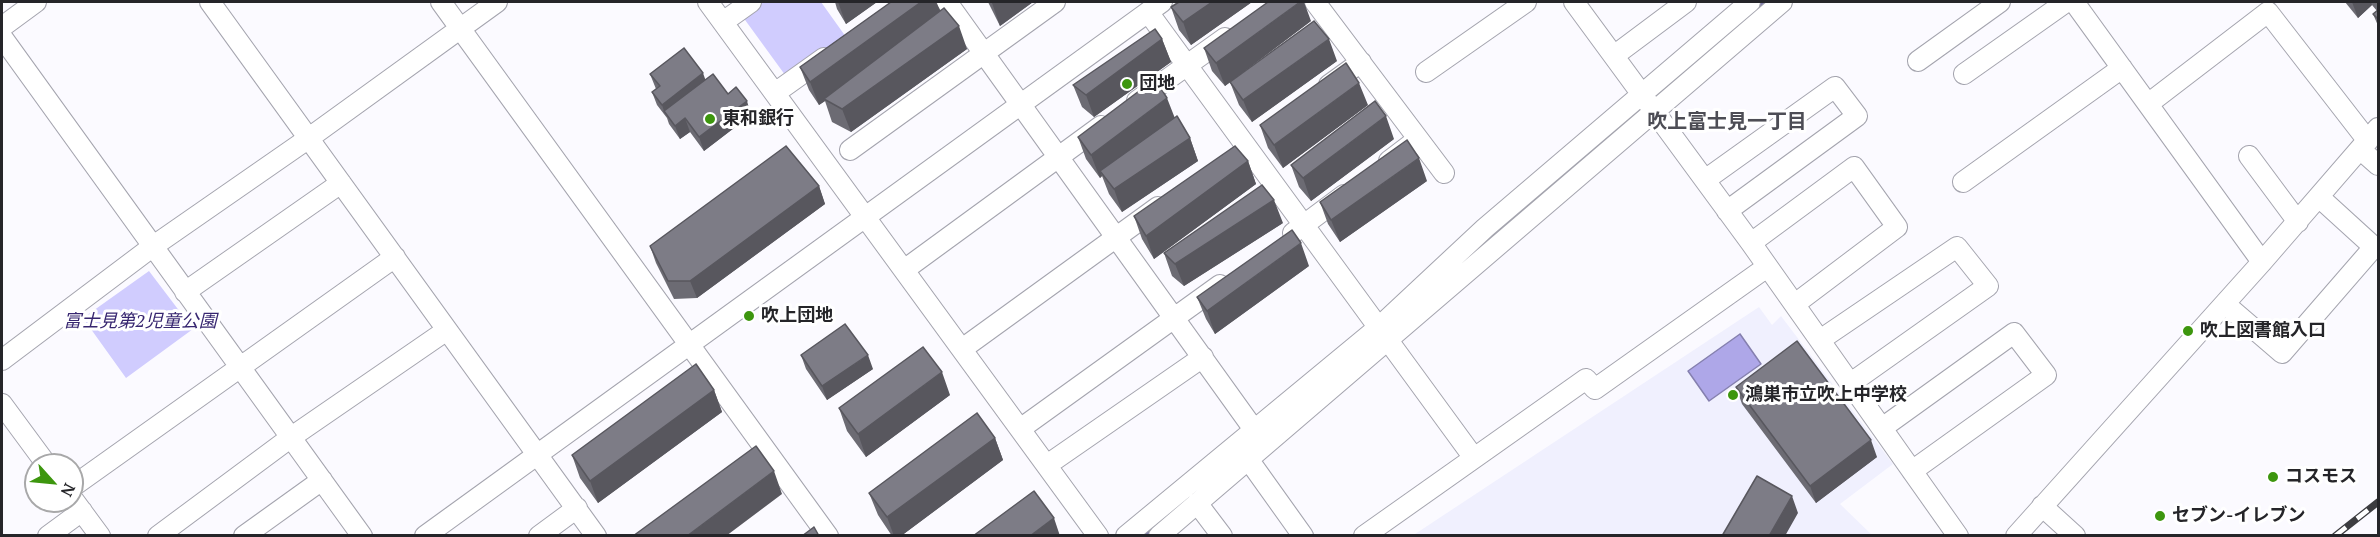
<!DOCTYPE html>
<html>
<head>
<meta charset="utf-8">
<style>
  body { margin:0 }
  #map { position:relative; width:2380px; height:537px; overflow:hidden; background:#fbfaff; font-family:"PT Serif",serif }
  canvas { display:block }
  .frame { position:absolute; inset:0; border:3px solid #252529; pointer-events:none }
  .north { position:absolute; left:24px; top:453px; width:60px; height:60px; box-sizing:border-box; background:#fff; border:2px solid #a8a8a9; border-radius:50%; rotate:117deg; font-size:16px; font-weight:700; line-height:24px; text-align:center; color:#252529 }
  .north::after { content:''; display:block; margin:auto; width:21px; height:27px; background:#3d960e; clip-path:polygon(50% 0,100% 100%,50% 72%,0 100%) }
</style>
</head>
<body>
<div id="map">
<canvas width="2380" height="537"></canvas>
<div class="frame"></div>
<div class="north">N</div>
</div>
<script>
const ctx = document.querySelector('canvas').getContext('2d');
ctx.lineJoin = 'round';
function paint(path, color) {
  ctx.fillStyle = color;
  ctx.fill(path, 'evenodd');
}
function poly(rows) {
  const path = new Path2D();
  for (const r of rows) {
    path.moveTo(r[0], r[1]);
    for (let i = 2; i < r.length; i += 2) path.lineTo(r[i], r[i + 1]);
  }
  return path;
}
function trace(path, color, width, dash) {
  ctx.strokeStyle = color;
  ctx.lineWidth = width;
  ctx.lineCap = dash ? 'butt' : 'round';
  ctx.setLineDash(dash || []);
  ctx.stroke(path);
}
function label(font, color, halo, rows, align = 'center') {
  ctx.font = font + ' "PT Serif","Noto Sans JP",serif';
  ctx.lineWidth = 6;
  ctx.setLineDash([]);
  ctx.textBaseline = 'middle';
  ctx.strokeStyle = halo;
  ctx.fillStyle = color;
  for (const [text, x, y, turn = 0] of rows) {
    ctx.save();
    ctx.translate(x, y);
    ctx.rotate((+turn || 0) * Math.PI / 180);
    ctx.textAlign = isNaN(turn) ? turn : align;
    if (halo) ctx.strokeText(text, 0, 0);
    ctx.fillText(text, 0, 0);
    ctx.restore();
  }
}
paint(poly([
  [1759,307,1772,325,1781,316,1893,464,1840,504,1872,535,1412,536]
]), '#f0f0fe');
paint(poly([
  [756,2,821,2,846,37,788,79,740,13],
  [149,271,193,329,126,378,83,318]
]), '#d0ccfe');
const water = poly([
  [1740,334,1761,364,1709,401,1688,371,1740,334]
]);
paint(water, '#aea7e8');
trace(water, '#8580af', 1.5);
trace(poly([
  [1753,12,1765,2],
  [1656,96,1732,30],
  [1575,167,1641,109],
  [1143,536,1203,485]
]), '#8580af', 5);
const minor = poly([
  [210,2,596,536],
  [441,2,828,536],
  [708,2,1098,536],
  [947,2,1255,431],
  [1315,2,1444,173],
  [1574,2,1751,243,1958,536],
  [2074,2,2262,262],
  [1148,12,1474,458],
  [723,22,751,2],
  [2,27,36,2],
  [2,37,362,536],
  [1615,55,1686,2],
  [1918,61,2000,2],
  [1426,72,1526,2],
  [1964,74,2066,2],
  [1329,85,1361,62],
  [775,93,824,58],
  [1137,101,1225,38],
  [2148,104,2268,12,2368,141],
  [850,150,1055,2],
  [2361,150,2378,165],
  [2249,156,2298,222],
  [1389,161,1418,139],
  [1705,180,1835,87,1857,116,1727,211],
  [1963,182,2122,68],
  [1293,233,1344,195],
  [1751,243,1854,167,1897,227,1795,304],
  [904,270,1101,126],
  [185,292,341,183],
  [2225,304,2282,353,2374,247,2319,197],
  [1820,340,1957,247,1988,286,1851,383],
  [962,349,1158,207],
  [2,360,152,247,309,138,497,2],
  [2,404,47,465],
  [1882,428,2014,333,2046,375,1912,471],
  [1020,429,1220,285],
  [1248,459,1303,536],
  [1047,465,1203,357],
  [72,487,395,257],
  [72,498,100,536],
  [1197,503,1222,536],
  [2042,506,2075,536],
  [48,536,82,511],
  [158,536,290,438,447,330],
  [244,536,322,480],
  [425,536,1162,2],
  [539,536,577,508],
  [1126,536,1379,327,1485,228,1750,2],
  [1159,536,1782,2],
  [1364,536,1586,379,1595,389,1767,267],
  [2016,536,2262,262,2378,128]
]);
trace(minor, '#a4a4ae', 22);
trace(minor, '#fff', 20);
const rail = poly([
  [2335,536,2378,502]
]);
trace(rail, '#3c3c40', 7);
trace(rail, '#fff', 4.5, [14]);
paint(poly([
  [835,2,877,2,846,24,837,9],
  [891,2,936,2,940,10,967,49,851,132,832,122,825,101,819,105,809,90,800,67],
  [988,2,1033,2,1000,26],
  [1179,2,1252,2,1191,45,1179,30,1171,7],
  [2345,2,2379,2,2379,28,2373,14,2377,11,2372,5,2358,18],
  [1311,21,1225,86,1212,71,1204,48],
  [1162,39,1171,62,1094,117,1082,107,1073,85],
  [1337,61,1252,122,1239,105,1230,82],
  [650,74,706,80,728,94,751,115,704,151,690,132,680,139,669,124,667,118,657,105,652,92,656,89],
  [1368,105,1283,168,1268,148,1260,125],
  [1174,118,1190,138,1198,161,1122,212,1109,194,1102,176,1100,178,1086,159,1078,137],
  [1394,139,1311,201,1299,187,1291,165],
  [1248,161,1256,184,1154,259,1142,239,1134,216],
  [1427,181,1340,242,1328,224,1320,202],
  [819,186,825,204,697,298,674,299,656,263,650,246],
  [1283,223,1184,286,1172,276,1164,253],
  [1309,266,1215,334,1206,319,1197,297],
  [801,355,873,369,827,400,806,369],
  [1736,387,1877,457,1816,503,1742,404],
  [714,390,722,412,598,503,580,478,572,455],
  [950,395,866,457,847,431,839,408],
  [995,438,1003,460,901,536,892,536,878,515,869,493]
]), '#6c6b73');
paint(poly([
  [838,2,877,2,846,24],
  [921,2,936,2,942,15,824,99,825,101,819,105,810,82],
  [994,2,1033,2,1000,26,992,3],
  [1212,2,1252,2,1191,45,1183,22],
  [1300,2,1304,2,1311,21,1225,86,1216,63],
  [2352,2,2371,2,2372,5,2358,18],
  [959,26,967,49,851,132,842,109],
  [1162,39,1171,62,1094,117,1086,95],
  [1329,39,1337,61,1252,122,1243,100],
  [703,73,708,87,664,111,662,105],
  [1359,83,1368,105,1283,168,1274,145],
  [1167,98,1176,121,1100,171,1102,176,1100,178,1091,155],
  [747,101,751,115,704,151,699,137],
  [1386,116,1394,139,1311,201,1303,178],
  [685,118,690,132,680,139,675,126],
  [1190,138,1198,161,1122,212,1114,189],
  [1419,158,1427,181,1340,242,1331,220],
  [1248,161,1256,184,1154,259,1146,236],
  [819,186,825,204,697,298,690,281],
  [1274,200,1283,223,1184,286,1175,264],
  [1301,243,1309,266,1215,334,1207,311],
  [868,355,873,369,827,400,822,386],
  [942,372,950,395,866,457,858,434],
  [714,390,722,412,598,503,590,481],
  [995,438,1003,460,901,536,894,536,887,517],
  [1871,440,1877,457,1816,503,1810,486],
  [774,471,782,494,726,536,687,536],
  [1792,496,1798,513,1785,536,1769,536],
  [1054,518,1060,536,1030,536]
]), '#58575e');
const building = poly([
  [891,2,921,2,810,82,800,67,891,2],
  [1179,2,1212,2,1183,22,1171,7,1179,2],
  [1268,2,1300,2,1216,63,1204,48,1268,2],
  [944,8,959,26,842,109,824,99,944,8],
  [2379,9,2379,20,2373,14,2379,9],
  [1314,21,1329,39,1243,100,1230,82,1314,21],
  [1155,29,1162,39,1086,95,1073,85,1155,29],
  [684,48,703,73,662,105,652,92,660,86,650,74,684,48],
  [1346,63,1359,83,1274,145,1260,125,1346,63],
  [713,74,728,94,736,87,747,101,699,137,685,118,675,126,664,111,713,74],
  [1155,79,1167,98,1091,155,1078,137,1155,79],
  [1375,101,1386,116,1303,178,1291,165,1375,101],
  [1177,116,1190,138,1114,189,1100,171,1177,116],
  [1407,140,1419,158,1331,220,1320,202,1407,140],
  [786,146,819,186,690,281,668,281,650,246,786,146],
  [1235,146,1248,161,1146,236,1134,216,1235,146],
  [1262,185,1274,200,1175,264,1164,253,1262,185],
  [1292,230,1301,243,1207,311,1197,297,1292,230],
  [845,324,868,355,822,386,801,355,845,324],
  [1797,341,1871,440,1810,486,1736,387,1797,341],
  [923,347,942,372,858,434,839,408,923,347],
  [696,364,714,390,590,481,572,455,696,364],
  [977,413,995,438,887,517,869,493,977,413],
  [756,446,774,471,687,536,633,536,756,446],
  [1757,476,1792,496,1769,536,1722,536,1757,476],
  [1034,491,1054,518,1030,536,973,536,1034,491],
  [814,527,819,536,802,536,814,527]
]);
paint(building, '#7d7c86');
trace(building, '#58575e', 1.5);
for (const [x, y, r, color] of [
  [1127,84,6,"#3d960e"],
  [710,119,6,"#3d960e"],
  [749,316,6,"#3d960e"],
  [2188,331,6,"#3d960e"],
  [1733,395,6,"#3d960e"],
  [2273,477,6,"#3d960e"],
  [2160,516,6,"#3d960e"]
]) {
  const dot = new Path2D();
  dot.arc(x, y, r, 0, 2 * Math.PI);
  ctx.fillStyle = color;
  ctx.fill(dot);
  trace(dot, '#fff', 2);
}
label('bold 18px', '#252529', '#fff', [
  ["団地",1139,84],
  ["東和銀行",722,119],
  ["吹上団地",761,316],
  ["吹上図書館入口",2200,331],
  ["鴻巣市立吹上中学校",1745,395],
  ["コスモス",2285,477],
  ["セブン-イレブン",2172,516]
], 'left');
label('italic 18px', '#372670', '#fff', [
  ["富士見第2児童公園",140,322]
]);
label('bold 20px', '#4d4d55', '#fff', [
  ["吹上富士見一丁目",1727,122]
]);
</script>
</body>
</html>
